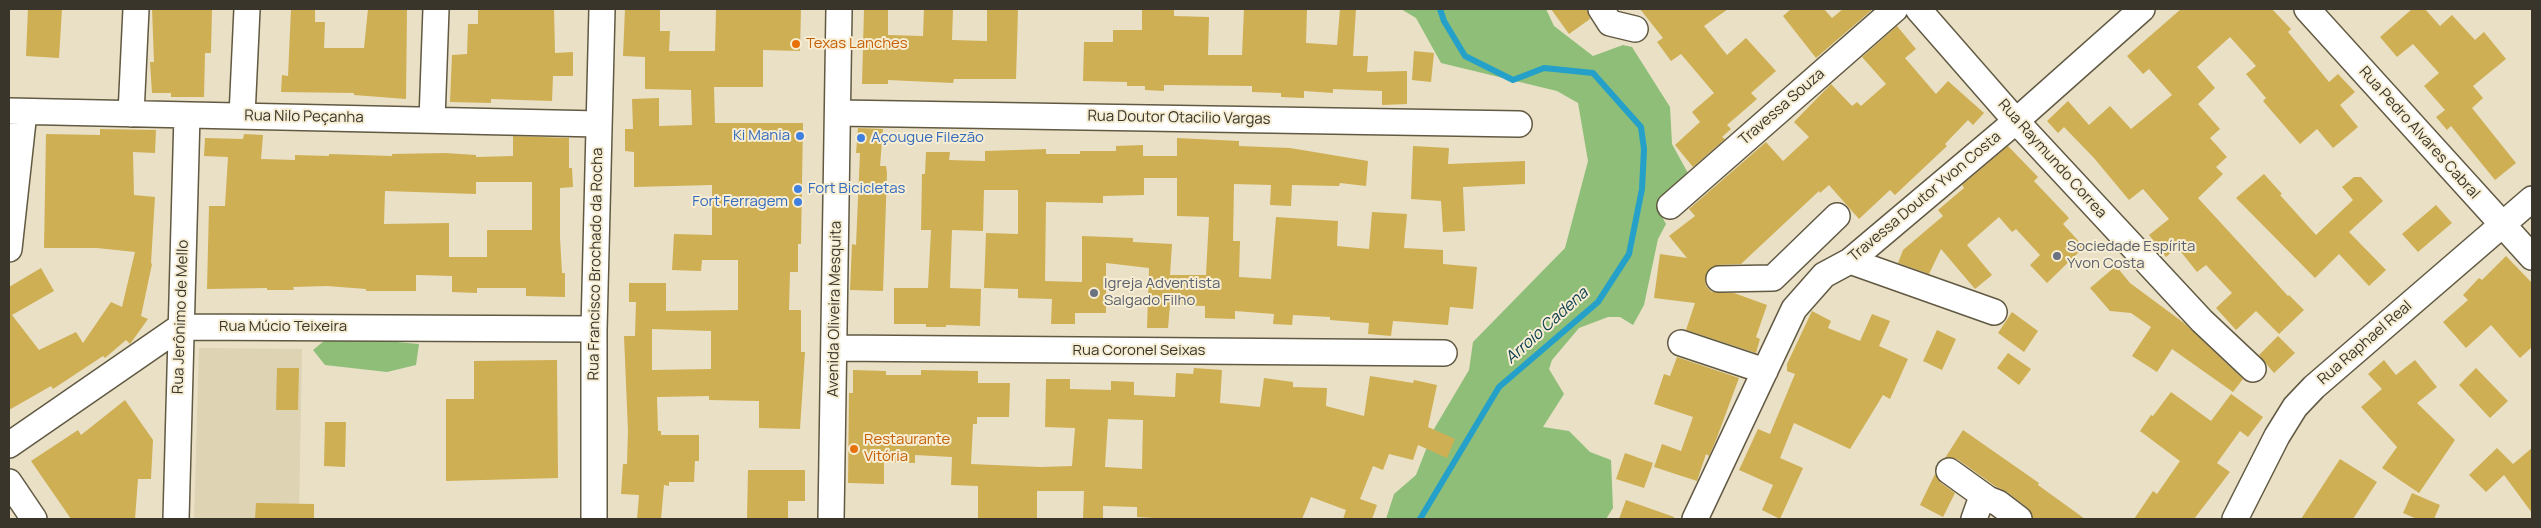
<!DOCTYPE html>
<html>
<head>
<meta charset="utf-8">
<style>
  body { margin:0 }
  #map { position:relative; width:2541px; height:528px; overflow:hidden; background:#e9e0c6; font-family:Manrope,sans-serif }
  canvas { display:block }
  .frame { position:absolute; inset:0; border:10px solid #39352b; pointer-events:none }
</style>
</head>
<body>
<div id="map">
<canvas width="2541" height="528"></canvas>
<div class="frame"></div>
</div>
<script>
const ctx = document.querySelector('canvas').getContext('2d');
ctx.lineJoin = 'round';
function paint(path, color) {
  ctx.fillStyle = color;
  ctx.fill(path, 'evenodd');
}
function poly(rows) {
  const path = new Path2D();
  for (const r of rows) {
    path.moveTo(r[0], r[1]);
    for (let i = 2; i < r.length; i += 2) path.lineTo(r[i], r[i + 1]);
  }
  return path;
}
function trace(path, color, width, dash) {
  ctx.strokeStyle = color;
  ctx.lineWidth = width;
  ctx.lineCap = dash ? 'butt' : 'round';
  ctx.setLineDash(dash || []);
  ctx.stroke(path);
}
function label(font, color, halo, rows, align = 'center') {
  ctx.font = font + ' Manrope,sans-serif';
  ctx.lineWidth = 4;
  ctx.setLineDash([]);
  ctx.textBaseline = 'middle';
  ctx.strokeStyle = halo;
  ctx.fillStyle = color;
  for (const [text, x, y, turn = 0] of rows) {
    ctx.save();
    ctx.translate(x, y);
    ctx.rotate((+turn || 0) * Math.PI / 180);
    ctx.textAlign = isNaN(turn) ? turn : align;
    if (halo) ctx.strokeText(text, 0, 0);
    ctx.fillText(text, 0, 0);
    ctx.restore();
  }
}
paint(poly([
  [199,348,302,349,299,519,194,519]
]), '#ded3b2');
paint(poly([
  [1401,9,1546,9,1554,26,1593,56,1623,45,1632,47,1670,107,1672,144,1689,175,1660,213,1666,224,1658,239,1644,305,1633,325,1620,317,1608,317,1579,328,1552,360,1549,369,1564,394,1543,427,1569,431,1590,452,1611,460,1613,508,1606,519,1386,519,1394,494,1416,475,1434,429,1469,370,1473,342,1565,248,1588,161,1578,103,1557,91,1441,63,1416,18],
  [330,336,419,344,416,365,387,372,325,365,313,350]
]), '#8ebe78');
trace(poly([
  [1420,519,1499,387,1598,302,1629,254,1642,189,1644,149,1641,127,1593,73,1544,68,1513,80,1465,56,1444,21,1440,9]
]), '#25a0c9', 6);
paint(poly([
  [28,9,62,9,59,58,26,56],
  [152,9,212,9,211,53,205,53,204,97,171,97,171,93,152,93,150,62,154,62],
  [291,9,315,9,315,22,325,22,324,48,364,48,368,9,407,9,406,99,354,95,354,93,281,92,282,75,288,76],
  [478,9,554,9,555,53,573,52,573,76,553,76,552,101,491,99,491,103,450,102,452,55,467,54,468,24,478,24],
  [625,9,660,9,660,31,670,31,669,51,715,51,716,9,801,9,800,51,763,50,763,87,714,87,715,123,803,123,801,244,798,244,798,272,790,272,789,310,801,310,801,352,805,352,800,429,759,428,759,401,709,400,709,396,657,397,658,431,661,431,661,435,699,435,699,461,695,461,694,482,669,482,669,486,664,485,661,519,637,519,639,495,621,494,623,464,627,464,628,431,624,336,635,336,636,302,629,302,629,283,666,283,666,311,738,310,738,260,702,260,701,271,672,270,674,234,712,235,712,185,634,187,634,152,625,151,625,129,633,129,632,99,659,98,659,126,692,125,691,90,645,89,645,57,623,56],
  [652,329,711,331,711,369,652,370],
  [864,9,888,9,888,35,923,36,924,9,953,9,952,40,987,41,987,9,1018,9,1016,79,954,79,953,83,888,80,888,84,862,84],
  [1142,9,1174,9,1174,16,1209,17,1208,55,1242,55,1244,9,1307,9,1306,43,1337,45,1340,9,1356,9,1353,56,1368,56,1367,72,1407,71,1407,104,1382,105,1382,91,1333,89,1333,93,1304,91,1304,98,1281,97,1281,93,1252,92,1252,86,1164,85,1164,91,1145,90,1145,86,1127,86,1127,82,1083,81,1084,42,1113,42,1113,30,1142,30],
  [1551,9,1587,9,1590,19,1569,34],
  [1640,9,1728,9,1704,26,1727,55,1746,38,1776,71,1751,93,1757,99,1727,125,1731,129,1722,137,1725,139,1693,167,1675,145,1700,122,1692,112,1714,93,1681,54,1671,61,1657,42,1663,38],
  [1791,9,1824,9,1832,18,1843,9,1873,9,1816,58,1783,16],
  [2181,9,2272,9,2291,29,2288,32,2329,82,2338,74,2355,92,2340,105,2358,127,2333,148,2317,129,2300,144,2263,101,2266,98,2246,74,2256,66,2230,37,2197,67,2215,88,2198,104,2220,129,2210,138,2227,157,2216,167,2223,174,2198,198,2288,296,2289,295,2304,310,2279,334,2256,311,2236,330,2216,308,2232,293,2206,265,2197,272,2177,247,2166,257,2149,235,2169,219,2143,189,2129,200,2094,158,2064,127,2058,133,2047,121,2068,101,2089,125,2110,106,2131,129,2172,95,2149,69,2143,74,2127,56],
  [2412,9,2425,9,2440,26,2452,15,2475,40,2484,32,2506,59,2473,86,2483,98,2472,108,2516,163,2495,180,2451,126,2447,130,2436,117,2445,110,2424,86,2439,73,2413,44,2397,57,2380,37],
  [1897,26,1916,49,1905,58,1936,94,1948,81,1984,113,1973,125,1968,120,1945,144,1947,146,1895,195,1890,190,1859,219,1829,185,1820,193,1819,191,1741,264,1718,265,1707,272,1705,279,1706,286,1712,292,1734,293,1767,305,1756,337,1760,339,1756,353,1686,330,1695,303,1654,298,1660,254,1687,258,1669,236,1695,216,1689,209,1766,142,1783,161,1809,137,1794,122,1831,84,1852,106,1857,102,1861,106,1886,84,1862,57],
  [1414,51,1434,53,1431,82,1412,80],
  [858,128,883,129,880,166,886,166,887,173,883,291,850,290,852,244,856,245,860,153,856,153],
  [100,129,156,130,155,153,133,152,134,195,155,197,151,263,152,264,141,316,148,319,130,344,126,340,105,358,103,356,53,389,51,386,9,410,9,287,41,268,54,291,12,315,39,350,76,332,83,343,111,302,122,307,135,252,97,248,44,248,46,134,100,135],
  [244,134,263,135,261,159,295,160,295,155,329,156,329,154,392,156,392,154,445,153,476,155,476,157,513,156,513,136,569,138,569,168,572,168,573,187,560,188,560,238,562,273,565,273,565,297,526,296,526,288,477,288,477,293,452,292,452,276,416,275,416,291,366,291,366,289,327,286,293,287,294,290,267,290,267,288,207,289,209,206,225,206,228,157,204,156,205,138,243,139],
  [476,182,532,182,532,230,487,230,487,257,449,257,449,223,384,224,385,191,476,194],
  [1177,138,1239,141,1239,146,1290,148,1368,161,1366,186,1340,183,1339,186,1292,185,1291,206,1270,205,1271,185,1234,184,1233,241,1240,241,1239,277,1271,279,1276,217,1338,221,1337,246,1369,249,1372,212,1407,214,1404,248,1443,250,1443,264,1477,267,1473,309,1450,307,1448,325,1393,321,1391,336,1368,334,1369,323,1330,320,1330,317,1293,315,1292,325,1273,324,1274,314,1235,311,1235,319,1205,318,1205,306,1170,305,1168,328,1147,328,1149,268,1106,263,1106,313,1075,313,1075,324,1051,324,1052,299,1018,298,1018,289,984,288,986,233,1018,234,1018,190,984,190,983,231,952,230,950,288,981,289,980,326,946,325,946,327,926,327,926,324,894,324,894,288,928,288,931,230,921,230,922,174,925,174,926,152,950,152,949,160,985,161,985,151,1046,149,1046,154,1080,154,1080,151,1116,151,1116,146,1143,145,1143,156,1177,156],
  [1144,178,1177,178,1177,216,1209,217,1206,275,1170,275,1172,244,1133,242,1133,238,1082,236,1082,282,1045,281,1046,202,1103,203,1103,196,1144,195],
  [1413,146,1449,148,1448,164,1525,161,1525,184,1463,187,1465,231,1443,232,1441,201,1411,199],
  [2008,146,2038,177,2034,181,2069,218,2063,224,2084,247,2047,283,2030,265,2040,255,2016,229,2012,232,1999,217,1967,245,1992,275,1975,289,1941,249,1929,274,1898,263,1903,250,1943,216,1938,210,1964,188,1962,185],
  [2264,174,2282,194,2280,195,2316,235,2353,200,2342,187,2354,177,2361,177,2383,201,2349,232,2386,270,2369,286,2339,254,2315,278,2236,198],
  [2436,205,2452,223,2418,252,2402,234],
  [2506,256,2532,283,2532,347,2520,358,2491,325,2466,348,2443,322,2468,300,2463,295,2479,278,2482,280],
  [2116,266,2130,283,2184,323,2243,379,2233,392,2172,349,2157,372,2132,356,2151,327,2131,313,2110,311,2090,288],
  [1812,311,1831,321,1828,328,1860,341,1872,314,1890,321,1879,346,1908,359,1890,399,1883,395,1850,449,1794,423,1780,458,1803,468,1780,519,1762,510,1773,485,1739,470,1758,429,1770,434,1795,374,1787,371,1787,364],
  [2012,312,2038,331,2024,352,1998,333],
  [1937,330,1956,339,1942,370,1923,361],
  [2278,336,2295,353,2274,373,2259,355],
  [2008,353,2031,369,2019,385,1997,368],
  [1677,357,1739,378,1716,440,1709,456,1706,454,1697,481,1654,467,1662,444,1681,451,1693,417,1654,404,1664,374,1670,376],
  [557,360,558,478,446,481,446,399,474,399,474,361],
  [2384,360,2396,375,2415,360,2437,387,2417,403,2455,440,2419,493,2382,468,2397,447,2361,407,2382,389,2368,374],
  [277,368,299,368,298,410,276,410],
  [1194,368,1222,370,1220,403,1260,407,1264,378,1293,382,1293,387,1327,388,1326,406,1364,416,1370,376,1413,383,1414,380,1437,385,1428,427,1455,439,1447,458,1418,445,1413,460,1389,454,1383,470,1373,466,1360,499,1377,505,1372,519,1343,519,1346,510,1311,497,1302,519,1170,519,1137,517,1137,507,1103,506,1103,519,1083,519,1084,491,1037,491,1037,519,978,519,978,486,951,485,952,457,915,455,915,463,884,462,884,484,848,483,849,393,853,393,853,370,886,371,886,375,921,375,921,370,978,371,978,383,1010,383,1009,417,977,417,977,424,973,424,971,464,1040,467,1072,466,1075,428,1045,427,1046,379,1070,379,1070,389,1111,390,1111,381,1134,382,1134,395,1175,397,1176,373,1193,374],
  [1108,419,1143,420,1142,469,1105,467],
  [2476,368,2508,401,2490,418,2459,385],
  [2171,392,2211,421,2231,394,2263,417,2248,437,2240,431,2217,463,2230,472,2194,519,2134,519,2153,491,2157,494,2180,461,2140,431,2151,415,2153,416],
  [125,400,153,440,151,479,138,479,135,519,71,519,31,461,78,430,81,435],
  [325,422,346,422,345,467,324,466],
  [1963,430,2039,483,2038,485,2085,519,2033,519,2028,508,2007,492,1995,486,1957,459,1945,458],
  [2497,448,2513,464,2532,448,2532,513,2504,475,2486,492,2469,475],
  [1625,453,1653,463,1644,488,1616,479],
  [2340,459,2377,482,2353,519,2301,519],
  [748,470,805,470,805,501,788,501,788,519,747,519],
  [1935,474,1941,483,1955,493,1943,517,1920,505],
  [2412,493,2440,505,2434,519,2417,519,2403,513],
  [1626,500,1674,517,1673,519,1619,519],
  [256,503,314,504,314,519,255,519]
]), '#cfaf53');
const minor = poly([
  [1601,9,1610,23,1635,29],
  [1918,9,2016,121,2202,321,2253,369],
  [2307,9,2532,257],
  [9,111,599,124],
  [838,113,1519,124],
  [131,114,136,9],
  [242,116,247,9],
  [432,120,436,9],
  [1670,206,1895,9],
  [9,249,24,112],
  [1850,261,1994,312],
  [1719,279,1773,278,1837,216],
  [1681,343,1765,371],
  [834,348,1444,353],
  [9,445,180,327,594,329],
  [1949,471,1988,499],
  [9,482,34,519],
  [176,519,187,115],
  [594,519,594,329,602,9],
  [831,519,839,9],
  [1695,519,1794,309,1824,275,1850,261,2016,121,2142,9],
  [1974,519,1979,505,1988,499,1998,503,2019,519],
  [2235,519,2277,436,2295,407,2314,387,2532,199]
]);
trace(minor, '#615942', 28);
trace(minor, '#fff', 25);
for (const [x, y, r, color] of [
  [796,44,5,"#e8710a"],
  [800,136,5,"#3f7fe0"],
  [861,138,5,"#3f7fe0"],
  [798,189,5,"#3f7fe0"],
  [798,202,5,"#3f7fe0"],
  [2057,256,5,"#6b7280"],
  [1094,293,5,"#6b7280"],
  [854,449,5,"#e8710a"]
]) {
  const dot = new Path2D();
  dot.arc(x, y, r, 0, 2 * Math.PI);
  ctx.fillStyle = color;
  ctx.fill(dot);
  trace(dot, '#f6edd3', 2);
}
label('15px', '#c56008', '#f6edd3', [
  ["Texas Lanches",806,44],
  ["Restaurante",864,440],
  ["Vitória",864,457]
], 'left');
label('15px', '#39352b', '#f6edd3', [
  ["Travessa Souza",1782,107,-41],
  ["Rua Nilo Peçanha",304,117,1],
  ["Rua Doutor Otacilio Vargas",1179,118,1],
  ["Rua Pedro Alvares Cabral",2419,133,48],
  ["Rua Raymundo Correa",2052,159,48],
  ["Travessa Doutor Yvon Costa",1925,197,-40],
  ["Rua Francisco Brochado da Rocha",596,264,-89],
  ["Avenida Oliveira Mesquita",835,309,-89],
  ["Rua Jerônimo de Mello",181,317,-88],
  ["Rua Múcio Teixeira",283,327],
  ["Rua Raphael Real",2365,343,-41],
  ["Rua Coronel Seixas",1139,351]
]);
label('15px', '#366cbe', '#f6edd3', [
  ["Ki Mania",790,136],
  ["Açougue Filezão",871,138,"left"],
  ["Fort Bicicletas",808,189,"left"],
  ["Fort Ferragem",788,202]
], 'right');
label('15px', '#5b616d', '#f6edd3', [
  ["Sociedade Espírita",2067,247],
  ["Yvon Costa",2067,264],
  ["Igreja Adventista",1104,284],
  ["Salgado Filho",1104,301]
], 'left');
label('italic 16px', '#0f4152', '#f6edd3', [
  ["Arroio Cadena",1547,326,-42]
]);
</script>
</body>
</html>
